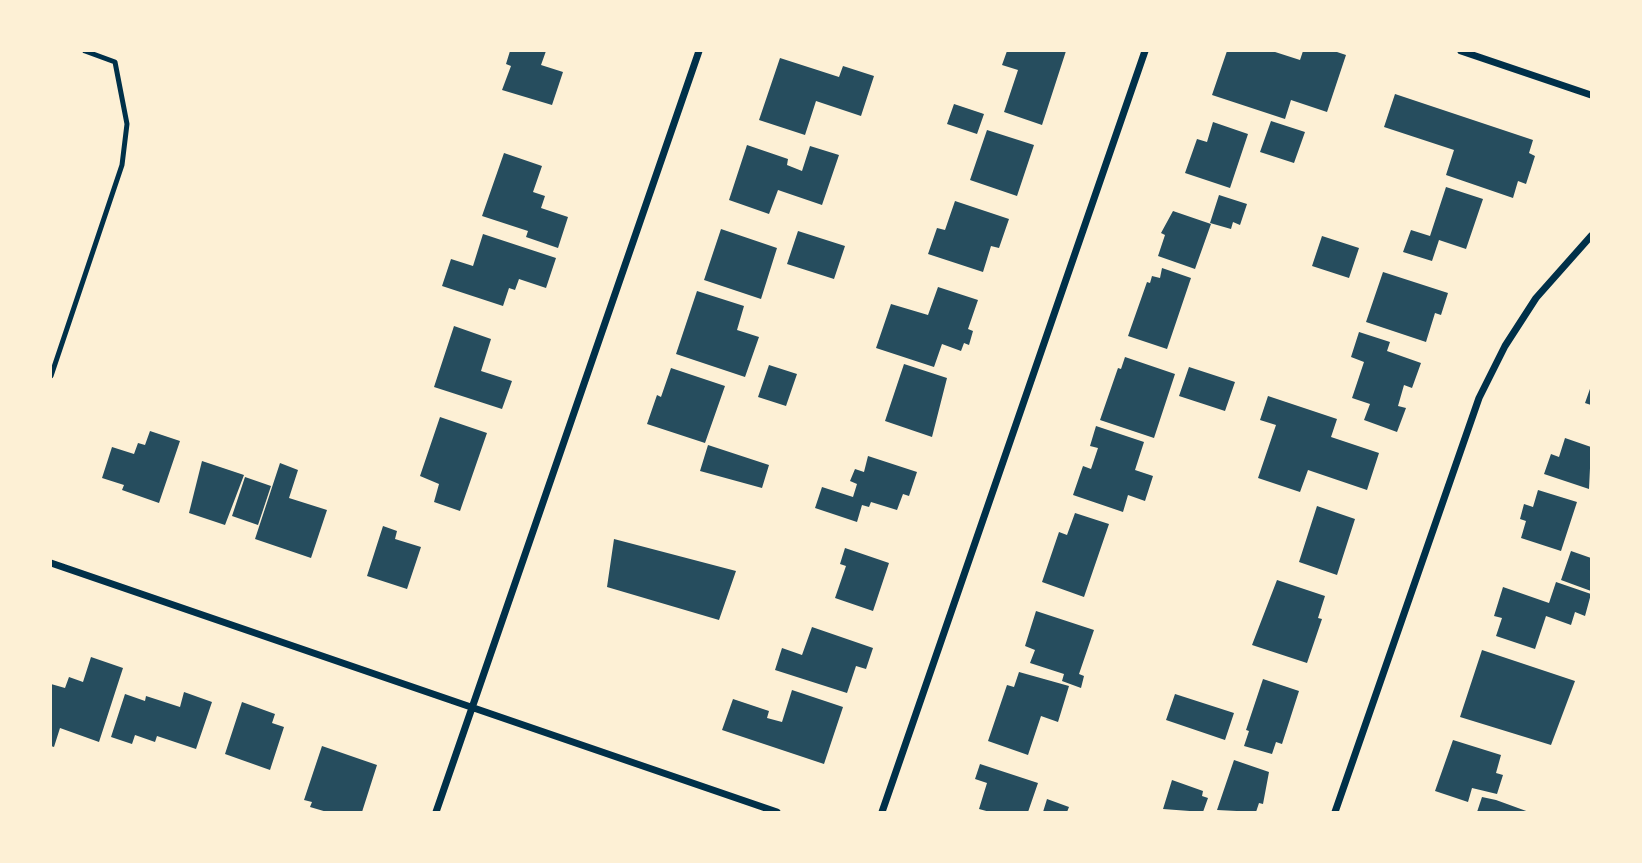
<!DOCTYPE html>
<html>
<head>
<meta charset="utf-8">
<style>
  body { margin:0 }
  #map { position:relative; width:1642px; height:863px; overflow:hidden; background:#fdf0d5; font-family:Poppins,sans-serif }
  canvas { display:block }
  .frame { position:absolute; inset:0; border:52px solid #fdf0d5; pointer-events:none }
</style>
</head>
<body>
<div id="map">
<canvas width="1642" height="863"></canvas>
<div class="frame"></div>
</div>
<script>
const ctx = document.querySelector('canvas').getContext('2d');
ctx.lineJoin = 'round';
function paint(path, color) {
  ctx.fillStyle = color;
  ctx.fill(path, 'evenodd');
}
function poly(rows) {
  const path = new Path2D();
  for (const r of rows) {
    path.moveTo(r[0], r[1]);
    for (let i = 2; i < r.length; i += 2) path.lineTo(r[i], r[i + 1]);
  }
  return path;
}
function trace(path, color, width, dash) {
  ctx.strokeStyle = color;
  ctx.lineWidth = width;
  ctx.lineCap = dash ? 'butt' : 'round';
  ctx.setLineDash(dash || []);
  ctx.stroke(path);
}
paint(poly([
  [510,51,546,51,541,65,563,72,552,105,502,90,511,66,506,64],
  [1007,51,1066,51,1042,125,1004,112,1018,70,1002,65],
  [1227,51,1272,51,1300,60,1303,51,1334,51,1346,55,1327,112,1291,100,1285,119,1212,95],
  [780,58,839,77,843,66,874,76,861,116,816,101,805,135,759,120],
  [1395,94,1533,140,1529,153,1535,156,1526,184,1518,181,1513,198,1446,175,1454,150,1384,127],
  [954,104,984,114,977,134,947,124],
  [1271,121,1305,132,1294,163,1260,152],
  [1213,122,1248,134,1230,188,1185,173,1197,139,1207,142],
  [987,130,1034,145,1017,196,970,180],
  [747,145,788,159,787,165,802,171,810,146,839,155,822,205,778,190,769,214,729,200],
  [504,153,542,166,533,192,545,196,541,208,568,217,558,248,526,237,528,231,482,216],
  [1446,187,1483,199,1466,249,1439,240,1432,261,1403,252,1411,230,1430,236],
  [1219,195,1247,204,1240,225,1233,222,1231,229,1210,223],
  [955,201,1009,219,999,248,991,246,983,272,928,254,937,228,945,230],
  [1173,211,1211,224,1195,269,1158,256,1165,235,1161,233],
  [721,229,777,248,761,299,704,280],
  [798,231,845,246,834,279,787,264],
  [483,234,556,258,546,288,519,279,515,290,509,288,503,306,442,286,451,259,473,266],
  [1322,236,1359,248,1349,278,1312,266],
  [1162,268,1191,278,1167,349,1128,336,1147,282,1150,283,1152,276,1160,278],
  [1383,272,1448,293,1441,315,1435,313,1426,342,1366,322],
  [938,287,978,300,968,329,973,331,969,345,964,343,961,351,942,344,934,367,876,348,891,304,928,315],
  [697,291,744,306,737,330,759,337,745,377,676,354],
  [454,326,491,339,481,371,512,381,502,409,434,387],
  [1359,332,1390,342,1387,351,1421,363,1412,388,1404,385,1398,406,1406,408,1397,432,1364,420,1370,404,1352,398,1364,362,1351,357],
  [1125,357,1175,374,1154,438,1100,420,1118,368,1121,369],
  [904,364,947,378,932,437,885,421],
  [769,365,797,374,786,406,758,397],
  [1189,367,1235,382,1225,411,1179,396],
  [671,368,725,386,705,443,647,424,657,395,661,397],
  [1591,386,1591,405,1585,403],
  [1268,396,1337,419,1331,437,1379,453,1367,490,1308,470,1300,492,1258,478,1276,425,1260,420],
  [440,417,487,433,460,511,434,502,439,484,420,476],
  [1096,426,1144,442,1135,470,1153,476,1145,501,1128,495,1123,512,1073,495,1083,466,1091,469,1098,448,1090,446],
  [150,431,180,441,159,503,122,490,124,485,102,478,112,447,134,454,138,443,145,445],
  [1565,438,1591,447,1589,489,1544,474,1551,454,1559,457],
  [708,445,769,465,762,488,700,471],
  [868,456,917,472,909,496,903,494,897,510,871,502,869,507,862,505,857,522,815,508,822,487,853,497,857,484,850,481,855,469,864,472],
  [202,461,244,475,225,525,189,513],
  [280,463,298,470,289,498,327,510,311,558,255,539],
  [245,477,271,486,258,525,232,516],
  [1538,490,1577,502,1561,551,1521,538,1526,521,1520,519,1524,504,1533,507],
  [1317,506,1355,519,1337,575,1299,562],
  [1075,513,1109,524,1084,597,1042,582,1059,532,1067,535],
  [383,526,397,531,395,539,421,547,407,589,367,576],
  [614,539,736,571,719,620,607,587],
  [845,548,889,563,873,611,835,598,846,566,840,564],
  [1571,551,1591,558,1591,591,1561,580],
  [1277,580,1325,596,1318,618,1322,619,1307,663,1252,645],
  [1556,582,1591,594,1585,616,1575,612,1571,625,1546,616,1535,649,1496,636,1502,618,1494,616,1503,587,1549,603],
  [1036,611,1094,630,1079,674,1084,676,1081,688,1062,681,1064,674,1030,663,1035,650,1025,646],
  [812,627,873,648,866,669,856,666,847,693,775,670,782,648,802,655],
  [1482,650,1575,681,1551,745,1460,717],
  [91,657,123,668,99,742,60,728,54,747,51,746,51,684,65,688,69,677,83,682],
  [1019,672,1069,686,1058,722,1041,716,1028,755,988,741,1007,685,1014,687],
  [1263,679,1299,691,1282,744,1276,742,1272,754,1244,746,1249,731,1246,730],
  [792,690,843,707,824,764,722,730,733,699,769,711,767,718,782,722],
  [184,692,212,702,196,749,157,736,155,742,135,735,132,744,111,737,125,694,145,701,146,696,180,707],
  [1175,694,1234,713,1225,740,1166,720],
  [242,702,275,714,272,723,284,727,270,770,225,754],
  [1453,740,1501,755,1496,773,1503,775,1497,794,1472,788,1468,802,1435,791],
  [322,746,377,765,362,812,327,812,310,807,312,802,304,800],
  [1234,760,1269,772,1263,804,1259,803,1256,812,1217,810],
  [980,764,1038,783,1028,812,990,812,979,809,987,783,975,779],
  [1172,780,1203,791,1202,796,1208,798,1203,812,1163,809],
  [1482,797,1496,800,1529,812,1477,812],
  [1047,799,1069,807,1067,812,1043,812]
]), '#264d5e');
trace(poly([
  [51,376,122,165,127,124,115,62,85,51]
]), '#003049', 5);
trace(poly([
  [1461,51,1591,95],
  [51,563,777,812],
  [436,812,699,51],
  [882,812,1145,51],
  [1335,812,1479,398,1505,346,1536,298,1591,236]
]), '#003049', 7);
</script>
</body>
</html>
